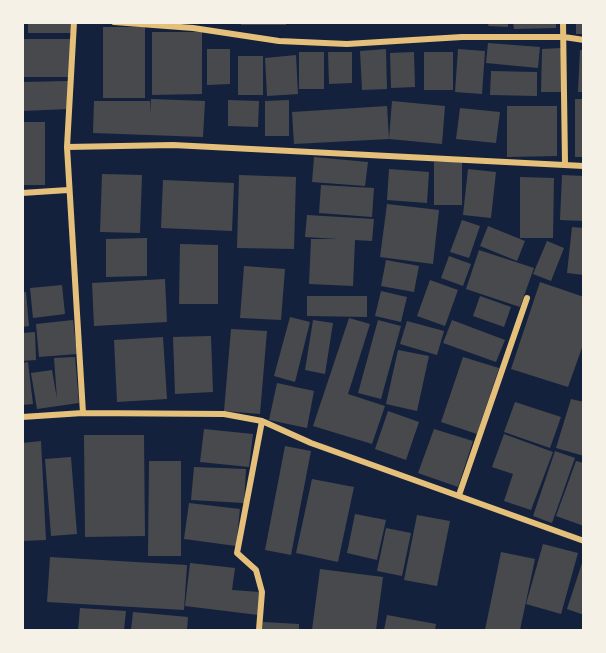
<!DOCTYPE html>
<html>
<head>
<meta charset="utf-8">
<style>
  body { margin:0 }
  #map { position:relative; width:606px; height:653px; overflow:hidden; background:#14213d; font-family:"Exo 2",sans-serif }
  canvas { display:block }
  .frame { position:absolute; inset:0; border:24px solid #f6f1e7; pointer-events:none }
</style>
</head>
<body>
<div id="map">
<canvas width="606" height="653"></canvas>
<div class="frame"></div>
</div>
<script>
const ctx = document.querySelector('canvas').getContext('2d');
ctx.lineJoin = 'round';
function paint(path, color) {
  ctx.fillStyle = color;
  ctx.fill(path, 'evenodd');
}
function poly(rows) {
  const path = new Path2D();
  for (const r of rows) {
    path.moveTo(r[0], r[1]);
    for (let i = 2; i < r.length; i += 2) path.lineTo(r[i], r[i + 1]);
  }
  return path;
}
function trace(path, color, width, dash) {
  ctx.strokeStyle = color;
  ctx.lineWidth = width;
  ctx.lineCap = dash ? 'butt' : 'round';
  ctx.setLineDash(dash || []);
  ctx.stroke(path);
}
paint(poly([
  [28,22,72,22,72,33,28,33],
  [241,22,286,22,286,25,241,25],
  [489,22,508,22,508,27,488,26],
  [513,22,556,22,556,28,514,29],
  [576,22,584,22,584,34,576,34],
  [103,27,145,27,145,98,103,98],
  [152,32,202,32,202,94,152,95],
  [22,39,72,39,72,77,22,77],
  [488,43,540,47,538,68,486,63],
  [561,48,561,92,541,92,542,49],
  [207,49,230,49,230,84,207,85],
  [386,49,387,89,362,90,360,51],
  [458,49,485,51,482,94,455,92],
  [580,50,584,50,584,92,578,92],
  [299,52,324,52,324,89,299,89],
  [328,52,352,52,352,83,329,84],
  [414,52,415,87,391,88,390,53],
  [424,52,453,52,453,90,424,90],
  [296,55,298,94,267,96,265,58],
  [238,56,263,56,263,95,238,95],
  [491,71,537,72,537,96,490,95],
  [68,81,69,109,22,111,22,82],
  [151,99,205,101,203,137,93,133,94,101,150,101,150,115],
  [575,99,584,99,584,157,575,157],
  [228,100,259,101,258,127,228,126],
  [289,100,289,136,265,136,265,101],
  [392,101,445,106,442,144,389,139],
  [387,106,389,139,294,144,292,112],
  [507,106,557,106,557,156,507,157],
  [460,108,500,112,496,143,456,139],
  [22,122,45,122,45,185,22,185],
  [314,157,368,162,365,186,312,182],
  [434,162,462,162,462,205,434,205],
  [389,169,429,172,427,203,387,200],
  [468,169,496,172,491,218,463,215],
  [102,174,142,175,140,233,100,232],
  [239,175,296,177,294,249,237,248],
  [562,175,584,176,584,221,560,220],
  [520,177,554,178,553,238,520,238],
  [163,180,234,183,232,231,161,228],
  [321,185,374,188,372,217,319,213],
  [387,204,439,210,433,264,380,257],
  [307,215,374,219,372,241,355,240,353,286,309,284,311,239,338,239,305,237],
  [462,220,480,226,469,258,450,252],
  [488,226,525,241,517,261,480,246],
  [572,227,584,228,584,275,567,273],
  [147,238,147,276,106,277,106,239],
  [547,241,564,248,551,281,533,274],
  [180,244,218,245,218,304,179,304],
  [479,250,534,268,520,307,466,289],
  [449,256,471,264,463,286,441,278],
  [386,260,419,266,414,292,381,286],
  [244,266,285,269,281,320,240,318],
  [165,279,167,322,94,326,92,283],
  [430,280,458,290,445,326,417,316],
  [540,282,584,297,584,342,568,387,511,369],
  [62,285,65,314,33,318,30,288],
  [381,291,407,297,401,322,375,316],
  [26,292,29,326,22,327,22,293],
  [307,296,367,296,367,317,307,316],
  [480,296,511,307,504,327,473,316],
  [290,317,310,322,295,382,274,376],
  [349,318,370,324,348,394,385,406,372,444,313,426],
  [73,320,77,354,39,357,36,324],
  [313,320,333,323,325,374,305,370],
  [378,320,401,326,381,399,358,393],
  [452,320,505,340,496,362,443,343],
  [407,321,444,331,437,355,400,344],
  [231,329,267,331,260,414,224,411],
  [35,332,36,360,22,361,22,333],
  [211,336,213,392,175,394,173,337],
  [163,337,167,399,117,402,114,340],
  [398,350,429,356,417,411,386,404],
  [75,357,79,403,37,409,31,373,52,370,57,399,54,358],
  [463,357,499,368,477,434,441,422],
  [28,362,33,404,22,405,22,363],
  [277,383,314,391,307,428,269,420],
  [571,399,584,402,584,456,556,448],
  [515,402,561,417,550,448,504,432],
  [388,411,419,422,406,460,375,449],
  [204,429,253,434,249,467,200,462],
  [434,429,473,441,458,487,418,473],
  [504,434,553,452,531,510,504,501,513,474,492,467],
  [84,435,144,435,145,536,85,537],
  [41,441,46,540,22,541,22,443],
  [285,446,311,451,291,555,265,550],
  [555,451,575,458,552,523,533,516],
  [71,457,77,534,51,536,45,459],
  [149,461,181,461,181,556,148,556],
  [576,461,584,463,584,526,556,516],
  [194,467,246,469,244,503,191,500],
  [312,479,354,487,338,562,296,553],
  [189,503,240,509,236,546,184,539],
  [355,514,386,520,377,560,347,553],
  [417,515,450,521,437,586,404,580],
  [386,528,411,533,402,576,377,571],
  [543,544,578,553,561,614,526,604],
  [501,552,535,559,520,630,485,630],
  [50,557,187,565,184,610,47,602],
  [583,560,584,560,584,615,567,609],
  [190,563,235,568,232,590,260,592,258,615,185,606],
  [320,569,383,577,376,630,312,630],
  [80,608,126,611,124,630,78,630],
  [133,612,188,617,187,630,131,630],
  [387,615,436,624,435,630,384,630],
  [263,622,299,624,299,630,262,630]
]), '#48494c');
trace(poly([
  [74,22,67,147,83,413],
  [114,22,193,28,279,41,347,44,462,37,564,37,584,40],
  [563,22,565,164],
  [67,147,173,145,584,166],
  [22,193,68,190],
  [22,417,83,413,224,414,262,421,311,443,584,541],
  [459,495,527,298],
  [259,630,262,592,256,570,237,553,262,421]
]), '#e5c07b', 6);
</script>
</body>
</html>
